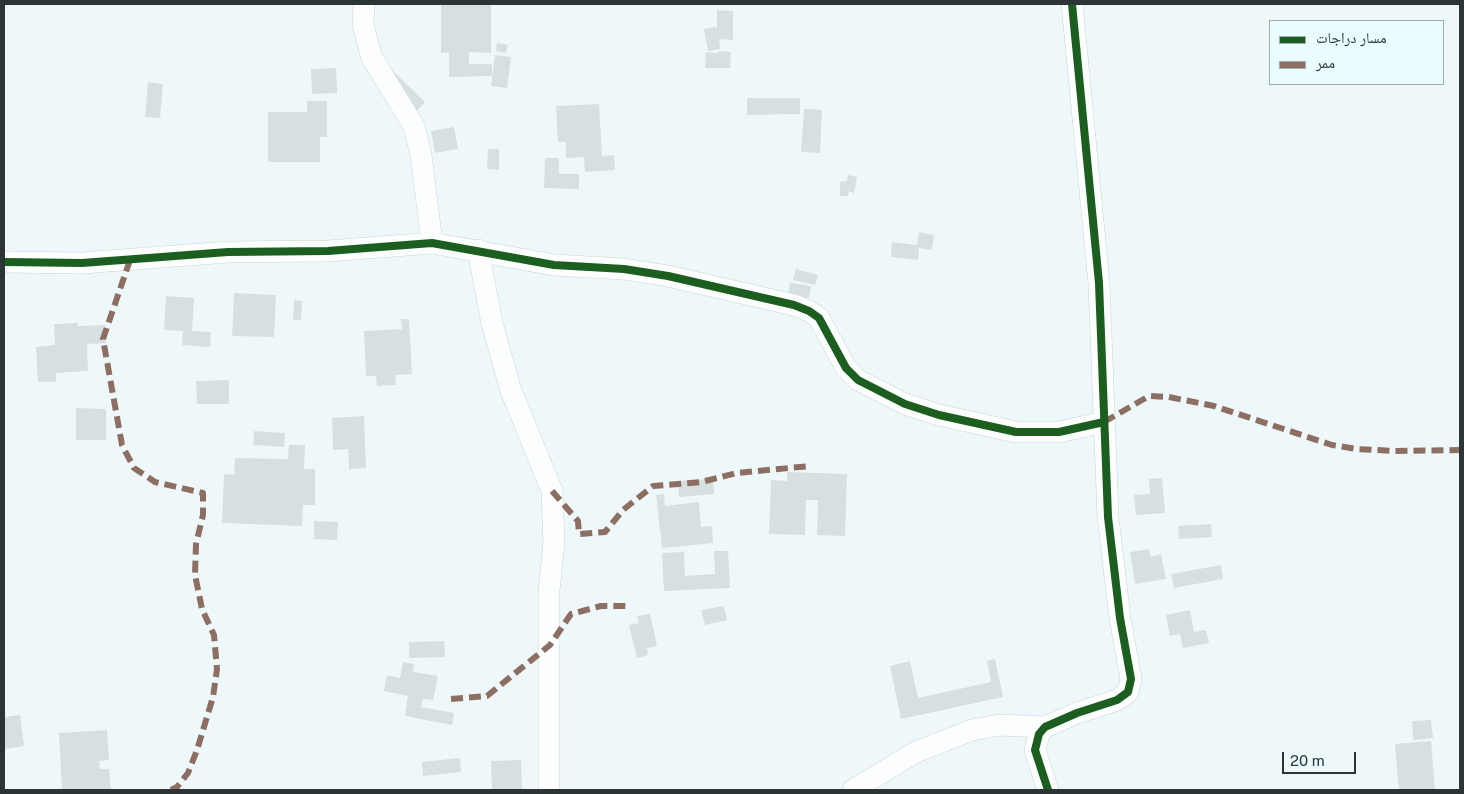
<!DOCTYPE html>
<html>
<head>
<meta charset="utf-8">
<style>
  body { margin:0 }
  #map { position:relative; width:1464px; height:794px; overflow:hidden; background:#eef8fa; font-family:"Public Sans","Noto Naskh Arabic",sans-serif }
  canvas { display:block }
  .frame { position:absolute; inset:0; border:5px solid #2c3536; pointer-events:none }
  .legend { position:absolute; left:1269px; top:20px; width:175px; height:65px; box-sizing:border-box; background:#eafcfe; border:1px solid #9eacae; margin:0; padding:6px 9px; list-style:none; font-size:15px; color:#2c3536 }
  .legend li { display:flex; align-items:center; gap:10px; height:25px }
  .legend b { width:25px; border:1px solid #9eacae }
  .scale { position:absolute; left:1282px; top:752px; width:74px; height:22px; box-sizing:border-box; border:2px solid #2c3536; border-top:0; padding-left:6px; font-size:15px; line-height:18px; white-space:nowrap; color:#2c3536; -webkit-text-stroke:4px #eafcfe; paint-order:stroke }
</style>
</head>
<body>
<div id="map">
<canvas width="1464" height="794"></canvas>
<div class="frame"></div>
<ul class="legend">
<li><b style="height:6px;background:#1b5e20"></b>مسار دراجات</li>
<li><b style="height:6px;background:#8d6e63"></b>ممر</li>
</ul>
<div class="scale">20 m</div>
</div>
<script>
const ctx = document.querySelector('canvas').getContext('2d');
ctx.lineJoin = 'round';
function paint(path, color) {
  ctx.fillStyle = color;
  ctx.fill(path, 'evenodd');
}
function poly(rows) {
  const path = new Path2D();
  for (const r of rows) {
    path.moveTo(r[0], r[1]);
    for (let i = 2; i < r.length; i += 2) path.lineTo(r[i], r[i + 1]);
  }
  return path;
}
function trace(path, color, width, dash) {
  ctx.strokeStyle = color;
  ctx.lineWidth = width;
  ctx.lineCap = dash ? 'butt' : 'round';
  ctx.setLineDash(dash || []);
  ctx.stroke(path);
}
paint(poly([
  [441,4,491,4,491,53,469,52,469,64,492,64,492,76,449,77,449,52,441,53],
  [717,10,733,11,733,40,719,39,720,49,708,51,704,29,716,27,717,30],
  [497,43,508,45,506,53,496,51],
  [719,51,731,52,730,68,705,68,706,52,719,53],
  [495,55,511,57,507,88,491,86],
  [336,68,337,93,312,94,311,69],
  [392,70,425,102,411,118,384,78],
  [148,82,163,84,160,118,145,117],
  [747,98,800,98,800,114,747,115],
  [307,101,327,101,327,137,320,137,320,162,268,162,268,112,307,112],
  [599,104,602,156,614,155,615,170,585,172,584,157,566,158,566,142,558,142,556,106],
  [804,109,822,110,820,153,801,152],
  [454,127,458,149,435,153,431,131],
  [488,149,499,149,499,170,487,169],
  [545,158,559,158,559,174,579,174,579,189,544,188],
  [848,175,857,177,854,193,849,191,848,196,840,196,840,182,847,181],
  [919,232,934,235,932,250,919,248,918,260,891,257,892,242,917,245],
  [796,269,818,275,815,285,793,280],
  [790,283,811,286,809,298,788,295],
  [234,293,276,295,274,337,232,336],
  [166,296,194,298,192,331,211,332,210,347,182,345,183,331,164,330],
  [294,300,302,301,301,320,293,320],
  [401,319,409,319,412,374,395,375,396,385,377,386,376,376,366,376,364,331,402,329],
  [78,323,78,326,105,325,106,343,87,344,88,371,56,373,56,382,38,382,36,347,55,345,54,324],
  [229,380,229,404,197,404,196,381],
  [76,408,106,409,106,440,76,440],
  [364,416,366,468,349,469,348,449,333,450,332,418],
  [254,431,285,433,284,447,253,445],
  [289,445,305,445,304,469,315,469,315,505,303,505,302,526,222,523,224,474,234,475,235,458,288,459],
  [787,472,847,474,845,536,817,535,818,500,806,500,805,535,769,534,771,480,787,481],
  [1162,478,1165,513,1136,515,1134,495,1150,494,1149,479],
  [713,479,714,494,679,497,678,481],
  [664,494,665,506,699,502,701,527,712,526,713,543,662,548,656,495],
  [314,521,338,522,337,540,314,539],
  [1211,524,1212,537,1179,539,1178,526],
  [1149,549,1151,557,1161,554,1166,579,1135,584,1130,552],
  [714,551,728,551,730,588,664,591,662,553,684,552,685,576,715,574],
  [1221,565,1223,579,1174,588,1171,574],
  [724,606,727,620,705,625,701,610],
  [1190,610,1194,632,1206,630,1209,643,1183,648,1180,634,1170,636,1166,615],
  [650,614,657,646,647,648,648,655,637,658,629,625,639,623,637,616],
  [444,641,445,657,409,658,409,642],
  [995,659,1003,697,901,719,890,666,910,661,918,698,991,682,987,661],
  [403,662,414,664,413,672,438,676,433,700,423,699,421,707,454,713,452,725,405,716,408,696,384,691,387,675,400,678],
  [20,715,24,746,4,749,4,717],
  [1431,720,1433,738,1413,740,1412,721],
  [107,730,109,760,99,761,100,769,109,769,111,790,62,790,59,733],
  [1431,741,1435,790,1399,790,1395,744],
  [460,758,461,772,423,776,422,762],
  [521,760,522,790,492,790,491,761]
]), '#d7e0e1');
const minor = poly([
  [364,4,363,25,372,58,414,126,421,155,432,243],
  [478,250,492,323,510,388,552,491,554,543,549,590,549,790],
  [4,262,82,263,228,252,328,251,432,243,554,265,624,269,668,276,794,305,809,311,819,318,846,368,858,380,905,404,939,415,1016,432,1059,432,1104,422],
  [853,790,916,752,972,730,999,725,1045,727],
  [1048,790,1035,750,1039,734,1045,727,1077,713,1117,700,1128,692,1131,679,1120,618,1108,517,1099,283,1072,4]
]);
trace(minor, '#cbd4d5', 22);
trace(minor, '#fcfefe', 21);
trace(poly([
  [130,260,103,339,122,445,134,468,155,482,203,493,203,515,196,544,195,575,202,609,214,635,217,669,213,697,197,750,188,773,177,787,171,790],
  [1104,422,1149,396,1169,397,1214,406,1332,445,1357,449,1395,451,1460,450],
  [552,491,578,521,579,534,605,532,623,510,653,486,701,482,737,473,810,466],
  [451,699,487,696,550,645,571,614,601,606,627,606]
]), '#8d6e63', 6, [12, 6]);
trace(poly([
  [4,262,82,263,228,252,328,251,432,243,554,265,624,269,668,276,794,305,809,311,819,318,846,368,858,380,905,404,939,415,1016,432,1059,432,1104,422],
  [1048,790,1035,750,1039,734,1045,727,1077,713,1117,700,1128,692,1131,679,1120,618,1108,517,1099,283,1072,4]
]), '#1b5e20', 8);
</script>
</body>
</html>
